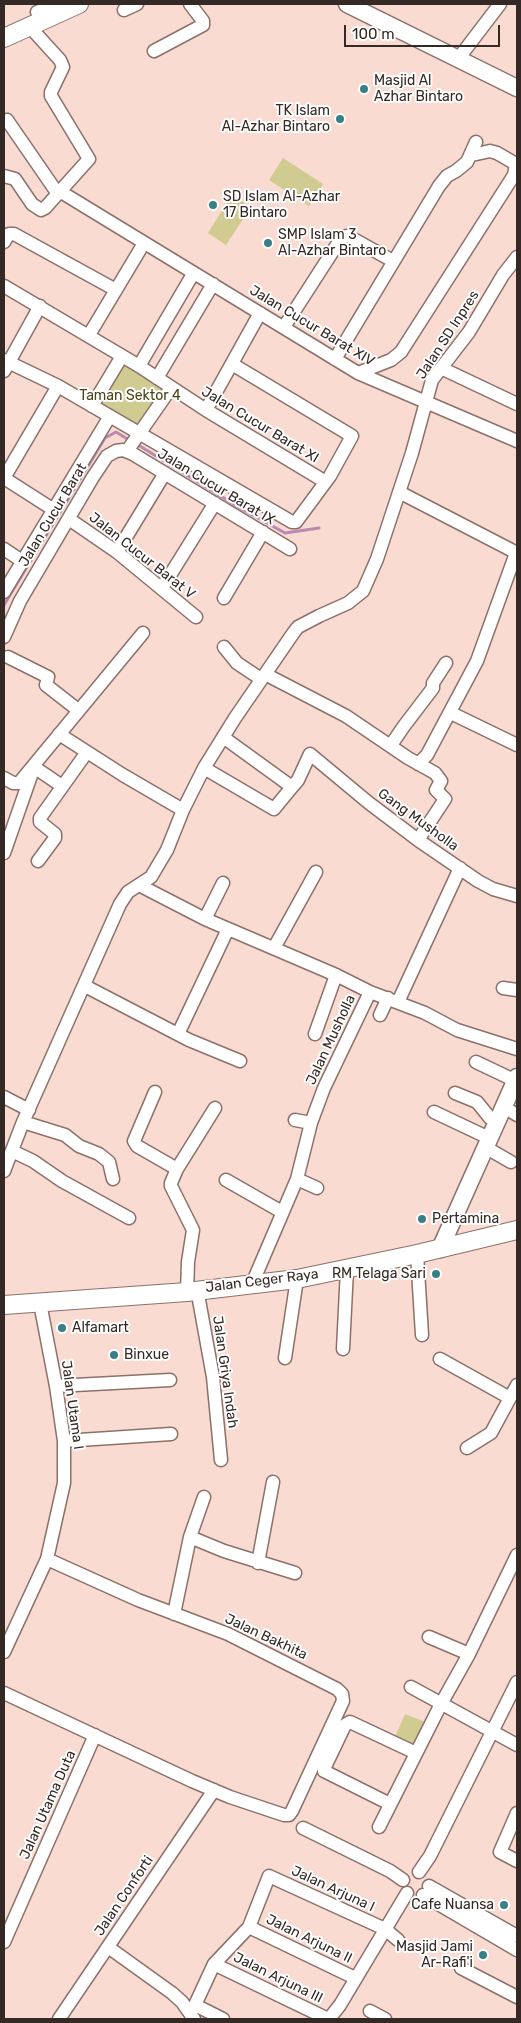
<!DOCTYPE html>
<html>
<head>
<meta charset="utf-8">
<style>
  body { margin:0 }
  #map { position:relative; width:521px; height:2023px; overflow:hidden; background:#f9dbd1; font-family:Rubik,sans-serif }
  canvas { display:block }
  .frame { position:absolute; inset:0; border:5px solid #342925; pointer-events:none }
  .scale { position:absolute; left:344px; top:25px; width:156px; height:22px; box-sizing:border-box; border:2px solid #342925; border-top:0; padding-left:6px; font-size:15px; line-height:18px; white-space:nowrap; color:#342925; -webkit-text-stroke:4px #fff; paint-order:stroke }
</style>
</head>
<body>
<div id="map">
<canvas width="521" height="2023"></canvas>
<div class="frame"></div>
<div class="scale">100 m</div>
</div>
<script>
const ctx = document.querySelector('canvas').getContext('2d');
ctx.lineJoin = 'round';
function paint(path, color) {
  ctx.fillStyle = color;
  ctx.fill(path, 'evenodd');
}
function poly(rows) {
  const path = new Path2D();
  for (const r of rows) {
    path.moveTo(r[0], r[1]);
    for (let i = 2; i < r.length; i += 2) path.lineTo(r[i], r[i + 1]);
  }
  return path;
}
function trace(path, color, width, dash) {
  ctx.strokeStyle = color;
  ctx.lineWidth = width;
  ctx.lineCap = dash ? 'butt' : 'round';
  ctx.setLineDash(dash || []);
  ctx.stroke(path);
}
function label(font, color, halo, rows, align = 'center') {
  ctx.font = font + ' Rubik,sans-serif';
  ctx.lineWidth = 4;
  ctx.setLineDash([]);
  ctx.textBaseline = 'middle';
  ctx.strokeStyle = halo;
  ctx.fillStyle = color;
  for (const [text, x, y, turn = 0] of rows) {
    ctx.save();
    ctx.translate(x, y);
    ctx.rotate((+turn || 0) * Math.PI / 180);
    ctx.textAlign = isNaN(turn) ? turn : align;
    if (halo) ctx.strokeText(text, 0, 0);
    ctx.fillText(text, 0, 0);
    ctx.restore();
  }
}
paint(poly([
  [283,158,323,184,309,206,269,180],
  [232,195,251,207,226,245,208,233],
  [124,356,170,384,138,434,93,407],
  [405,1714,425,1722,413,1748,394,1739]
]), '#d0cb91');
trace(poly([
  [135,443,240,508,285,533,319,528],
  [4,605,105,438,116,432,129,440]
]), '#ba8ab1', 3);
const minor = poly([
  [124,10,137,4],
  [37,12,59,4],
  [154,51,203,25,203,21,190,4],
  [458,59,500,4],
  [7,120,58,194],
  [4,176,15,179,32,204,41,210,45,208,89,159,51,96,51,92,63,67,60,60,29,26],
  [66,195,358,373,517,441],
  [4,242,9,234,14,234,116,290],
  [4,286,139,366,206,410,324,481],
  [284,327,342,237,348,236,393,261],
  [89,335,144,243],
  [335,359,439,186,447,176,456,171,467,162,476,142],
  [4,360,58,386,292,522,296,522,330,476,352,436,232,364],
  [139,366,193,274],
  [441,368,517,404],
  [4,371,40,306],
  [358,373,391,360,401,352,514,175,516,164,497,153,490,151,472,155],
  [157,378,213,284],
  [92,406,122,356],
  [206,410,260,313],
  [127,451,171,388],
  [399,492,517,553],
  [54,510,4,478,58,386],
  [69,519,117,552,196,617],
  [4,549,22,561],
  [117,552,165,473],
  [162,588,215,503],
  [4,592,110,416],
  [224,598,263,532],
  [4,637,20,601,93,477,107,456,116,451,123,450,133,454,290,549],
  [224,647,237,663,261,679],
  [8,657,48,677,46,685,78,710],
  [265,674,346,716,408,758,435,773,441,781,436,790,445,799,418,840],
  [451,713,517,745],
  [59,734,123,775,183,810],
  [223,737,292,787,298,780,310,754,369,803,418,840,478,881,493,889,517,896],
  [391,745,404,726,433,688,433,683,446,663],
  [418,764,427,755,477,661,516,553],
  [204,768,274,809,292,787],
  [4,778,13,783,19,783,143,633],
  [4,853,34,767,62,786],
  [38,861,55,838,55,834,40,822,40,818,87,752],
  [139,885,205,919,336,975,370,992,425,1013,457,1030,517,1049],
  [205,919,223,883],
  [274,948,316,872],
  [85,986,189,1040,240,1061],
  [503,988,517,990],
  [398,1002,460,868],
  [380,1015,388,998],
  [178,1034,228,929],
  [315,1034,336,975],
  [476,1062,516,1081],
  [155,1092,134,1141,137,1146,177,1169,171,1183,171,1186,193,1230,188,1262,187,1292],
  [455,1093,477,1102,490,1118,497,1121],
  [4,1097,29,1110],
  [504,1107,517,1115],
  [434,1112,489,1138],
  [295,1120,311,1123],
  [23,1122,65,1135,79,1146,99,1154,109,1162,113,1179],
  [485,1147,511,1162],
  [12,1151,33,1161,62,1181,129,1218],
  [177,1169,215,1108],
  [4,1171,23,1122,120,904,128,892,151,877,167,850,183,810,204,768,235,718,294,632,298,627,319,616,348,603,363,591,377,559,412,453,432,380,469,332,503,275,517,257],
  [297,1179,317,1188],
  [226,1180,282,1212],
  [417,1254,422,1335],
  [252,1284,297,1179,311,1123,324,1088,370,992],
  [197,1289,213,1377,221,1460],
  [343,1349,347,1269],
  [285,1358,297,1279],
  [440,1359,510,1398],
  [56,1386,170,1380],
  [64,1441,171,1434],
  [467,1448,491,1433,517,1385],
  [190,1537,224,1551,295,1573],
  [258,1563,273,1482],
  [174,1614,190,1537,204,1497],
  [429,1637,469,1654],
  [4,1652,47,1559,64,1483,64,1441,56,1386,40,1303],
  [411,1687,517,1745],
  [4,1693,192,1781,230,1797,284,1815,289,1815,292,1811,343,1701,342,1694,337,1689,228,1634,138,1600,47,1559],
  [390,1804,324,1771,324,1769,345,1725,350,1722,416,1753],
  [517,1813,500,1852,517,1861],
  [379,1827,441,1704,469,1654,517,1555],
  [303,1828,390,1871,403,1880],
  [419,1872,430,1856,517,1682],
  [429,1886,517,1936],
  [423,1895,517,1950],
  [249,1927,355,1978],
  [4,1942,95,1735],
  [108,1947,172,1993,182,2002,194,2019],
  [214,1964,328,2019],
  [461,1968,517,1997],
  [370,2011,385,2019],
  [59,2019,214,1790],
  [223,2019,195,2005,214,1964,249,1927,269,1876,385,1929,398,1940],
  [329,2019,340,2005,407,1893]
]);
const tertiary = poly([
  [347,4,517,88],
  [440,1249,517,1077]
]);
const secondary = poly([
  [4,38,79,4],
  [4,1305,187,1292,297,1279,417,1254,517,1230]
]);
trace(minor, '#8b7169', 15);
trace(tertiary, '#8b7169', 19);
trace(secondary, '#8b7169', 20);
trace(minor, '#fff', 12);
trace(tertiary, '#fff', 16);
trace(secondary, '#fff', 18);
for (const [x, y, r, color] of [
  [364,89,5,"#388085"],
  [340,119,5,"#388085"],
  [213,205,5,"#388085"],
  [268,243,5,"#388085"],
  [422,1219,5,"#388085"],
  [436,1274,5,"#388085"],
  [62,1328,5,"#388085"],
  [114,1355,5,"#388085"],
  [504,1905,5,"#388085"],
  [483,1955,5,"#388085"]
]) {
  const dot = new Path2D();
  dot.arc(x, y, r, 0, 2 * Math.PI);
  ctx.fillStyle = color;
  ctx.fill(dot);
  trace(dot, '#fff', 2);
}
label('14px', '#342925', '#fff', [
  ["Masjid Al",374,81],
  ["Azhar Bintaro",374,97],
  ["TK Islam",330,111,"right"],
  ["Al-Azhar Bintaro",330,127,"right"],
  ["SD Islam Al-Azhar",223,197],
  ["17 Bintaro",223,213],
  ["SMP Islam 3",278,235],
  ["Al-Azhar Bintaro",278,251],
  ["Pertamina",432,1219],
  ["RM Telaga Sari",426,1274,"right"],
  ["Alfamart",72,1328],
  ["Binxue",124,1355],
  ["Cafe Nuansa",494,1905,"right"],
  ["Masjid Jami",473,1947,"right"],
  ["Ar-Rafi'i",473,1963,"right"]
], 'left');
label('14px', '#342925', '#fff', [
  ["Jalan Cucur Barat XIV",312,326,31],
  ["Jalan SD Inpres",448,335,-57],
  ["Jalan Cucur Barat XI",260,425,31],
  ["Jalan Cucur Barat IX",216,487,31],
  ["Jalan Cucur Barat",53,515,-59],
  ["Jalan Cucur Barat V",142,556,38],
  ["Gang Musholla",418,820,36],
  ["Jalan Musholla",331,1040,-65],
  ["Jalan Ceger Raya",262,1281,-7],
  ["Jalan Griya Indah",225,1372,82],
  ["Jalan Utama I",72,1405,82],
  ["Jalan Bakhita",266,1637,25],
  ["Jalan Utama Duta",48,1805,-66],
  ["Jalan Arjuna I",333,1889,25],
  ["Jalan Conforti",124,1896,-56],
  ["Jalan Arjuna II",309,1939,26],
  ["Jalan Arjuna III",278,1978,26]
]);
label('14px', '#494517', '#fff', [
  ["Taman Sektor 4",130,396]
]);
</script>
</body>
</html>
